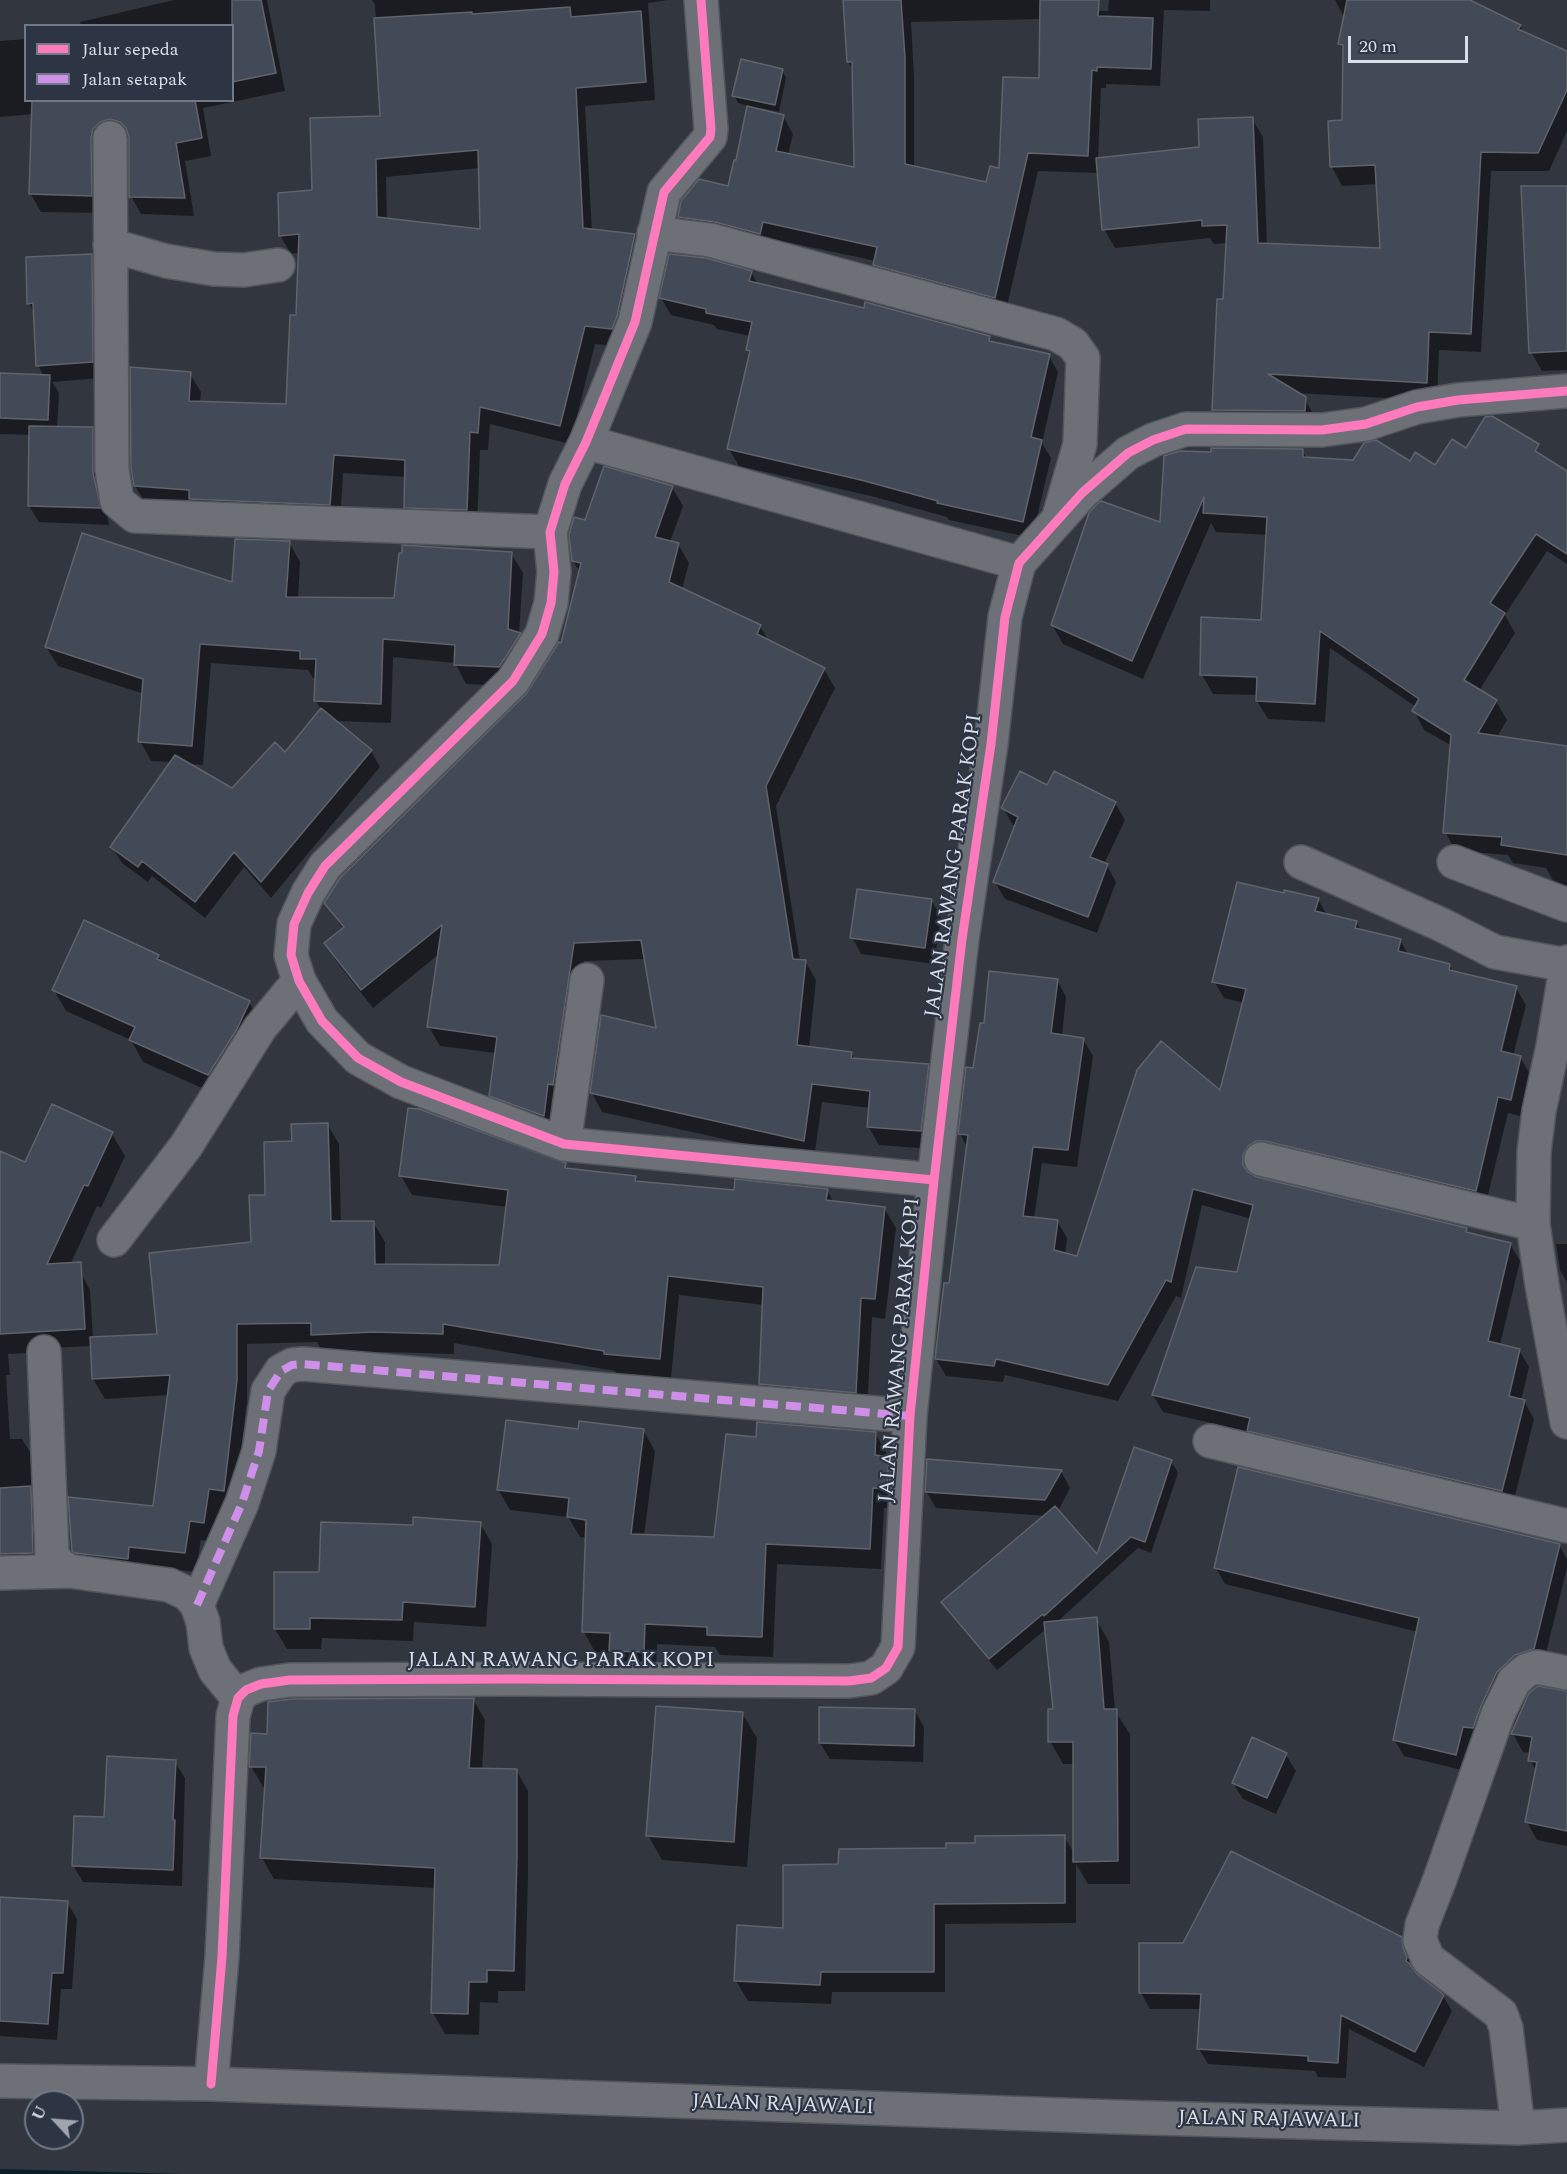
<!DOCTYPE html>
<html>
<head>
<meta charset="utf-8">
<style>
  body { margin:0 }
  #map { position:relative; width:1567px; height:2174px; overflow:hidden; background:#32363f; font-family:Spectral,serif }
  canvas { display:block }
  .legend { position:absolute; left:24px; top:24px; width:210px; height:78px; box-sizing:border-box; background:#2d3544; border:2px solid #727986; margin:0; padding:8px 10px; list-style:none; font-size:18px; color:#d9dfe8 }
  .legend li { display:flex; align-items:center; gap:12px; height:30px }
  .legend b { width:30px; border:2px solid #727986 }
  .north { position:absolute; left:24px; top:2090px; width:60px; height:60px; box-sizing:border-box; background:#2d3544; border:2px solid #727986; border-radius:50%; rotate:296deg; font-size:16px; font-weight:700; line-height:24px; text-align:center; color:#d9dfe8 }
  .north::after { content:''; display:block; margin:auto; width:21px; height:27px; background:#9fa4ad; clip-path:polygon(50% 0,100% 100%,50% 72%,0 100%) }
  .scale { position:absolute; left:1348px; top:36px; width:120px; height:27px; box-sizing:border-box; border:3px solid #d9dfe8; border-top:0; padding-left:8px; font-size:18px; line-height:21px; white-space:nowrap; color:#d9dfe8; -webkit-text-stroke:4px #2d3544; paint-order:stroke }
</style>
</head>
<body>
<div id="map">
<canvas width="1567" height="2174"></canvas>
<ul class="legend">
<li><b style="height:8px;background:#fd7abc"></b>Jalur sepeda</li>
<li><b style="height:8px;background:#ce8fe9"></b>Jalan setapak</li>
</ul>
<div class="north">U</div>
<div class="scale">20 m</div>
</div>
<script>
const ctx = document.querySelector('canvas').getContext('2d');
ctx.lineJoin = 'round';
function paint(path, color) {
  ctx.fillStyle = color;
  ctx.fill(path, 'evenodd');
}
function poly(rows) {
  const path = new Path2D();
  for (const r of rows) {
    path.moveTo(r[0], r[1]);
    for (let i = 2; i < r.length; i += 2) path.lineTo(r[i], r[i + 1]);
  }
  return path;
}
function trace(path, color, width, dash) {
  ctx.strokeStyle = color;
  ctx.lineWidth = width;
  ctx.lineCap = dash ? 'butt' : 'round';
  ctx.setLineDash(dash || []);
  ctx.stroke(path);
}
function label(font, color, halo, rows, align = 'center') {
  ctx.font = font + ' Spectral,serif';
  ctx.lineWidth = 4.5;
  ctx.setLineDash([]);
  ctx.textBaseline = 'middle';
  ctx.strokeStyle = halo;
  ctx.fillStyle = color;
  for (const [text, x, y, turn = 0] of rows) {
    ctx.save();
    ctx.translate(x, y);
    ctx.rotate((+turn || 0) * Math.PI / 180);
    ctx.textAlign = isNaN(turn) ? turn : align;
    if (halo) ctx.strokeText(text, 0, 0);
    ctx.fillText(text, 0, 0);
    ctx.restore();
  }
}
paint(poly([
  [0,2169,183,2174,0,2174]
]), '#091f26');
paint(poly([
  [174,0,267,0,285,91,203,108,211,156,185,161,194,216,141,214,131,196,130,140,122,137,101,213,41,212,30,193,33,114,0,117,0,41,26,39,26,100,232,100,232,26,81,26,80,22],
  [372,0,668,0,648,3,655,100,585,106,592,231,635,235,645,254,622,347,595,344,570,444,490,424,488,450,480,450,477,528,416,525,405,507,406,477,343,473,340,523,146,504,135,486,190,374,201,392,200,403,287,405,297,316,300,253,291,254,280,235,313,191,382,117,375,5],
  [480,168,481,231,387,220,386,177],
  [845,0,1076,0,1077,11,1108,11,1109,0,1210,0,1210,11,1164,10,1160,86,1106,84,1106,88,1101,88,1098,159,1200,149,1252,119,1263,137,1267,245,1381,249,1378,184,1342,186,1332,167,1329,122,1343,122,1345,53,1340,44,1345,19,1335,0,1467,0,1520,26,1524,33,1567,53,1567,131,1549,171,1491,171,1481,352,1439,350,1437,401,1296,393,1304,398,1315,417,1225,429,1214,410,1219,301,1225,301,1228,243,1214,244,1210,238,1115,248,1104,229,1099,173,1038,171,1005,315,885,283,875,265,876,261,772,239,770,251,690,235,679,217,729,188,737,162,749,106,738,103,734,95,782,70,786,78,779,112,761,108,760,111,783,116,793,134,788,155,856,169,854,71,848,62],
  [1042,19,1040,80,1001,170,988,183,914,168,914,77,911,22],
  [1567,187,1567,370,1542,371,1531,352],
  [91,255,101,272,101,378,52,382,59,393,57,428,92,428,102,445,102,491,109,525,39,522,29,506,31,435,0,434,0,374,44,377,38,365,35,314,29,303],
  [751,272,758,285,989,337,992,343,1049,356,1058,372,1042,443,1051,458,1032,538,949,520,947,517,871,496,739,466,729,449,750,355,747,350,750,336,717,329,714,325,671,315,661,298],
  [1302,450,1307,459,1410,463,1436,467,1466,450,1567,473,1567,564,1547,551,1505,615,1515,633,1479,691,1496,701,1507,720,1497,737,1567,748,1567,886,1555,884,1546,868,1513,863,1508,855,1456,851,1445,832,1452,746,1424,730,1414,711,1416,707,1330,648,1325,722,1268,719,1257,701,1257,695,1213,694,1202,675,1203,619,1262,621,1268,535,1216,532,1211,523,1143,679,1063,644,1052,625,1161,524,1212,454],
  [672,487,683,506,670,542,678,544,689,563,682,589,760,626,769,642,824,669,835,688,776,806,800,961,805,961,816,980,809,1048,851,1053,855,1060,928,1066,938,1084,931,1149,879,1145,868,1126,870,1108,822,1102,814,1159,602,1112,592,1093,658,1030,646,959,584,961,564,1103,554,1134,502,1114,491,1095,496,1053,440,1046,429,1027,439,954,373,1008,337,962,326,943,343,929,326,903,528,695,562,645,580,572,573,561,586,521],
  [289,542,300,562,298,599,396,600,511,553,523,573,519,634,531,653,510,686,466,684,455,663,393,657,391,723,335,721,371,751,380,767,271,898,244,867,205,918,152,876,148,882,122,863,112,847,172,762,151,761,140,741,144,694,58,666,46,647,234,584],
  [211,663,308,670,313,678,317,678,316,701,321,710,285,754,232,790,187,764,203,765],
  [1048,787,1115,803,1125,820,1104,864,1107,865,1116,882,1097,933,1005,899,995,882,1016,826,1013,825,1003,808],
  [1285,894,1318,899,1327,915,1356,922,1361,931,1400,940,1409,956,1449,966,1454,973,1516,988,1526,1005,1513,1056,1520,1057,1530,1074,1520,1116,1508,1113,1485,1207,1257,1163,1252,1173,1252,1176,1466,1229,1469,1235,1510,1244,1520,1261,1500,1345,1519,1350,1529,1367,1521,1401,1524,1401,1534,1419,1512,1508,1259,1447,1250,1432,1163,1412,1153,1395,1238,1274,1251,1219,1202,1205,1181,1298,1176,1296,1118,1401,1005,1375,1003,1382,946,1376,936,1359,950,1285,967,1147,960,1133,985,1025,1057,980,1066,997,1062,1036,1083,1039,1093,1056,1077,1167,1042,1163,1034,1219,1057,1221,1067,1238,1065,1255,1078,1258,1221,1093,1244,1003,1224,998,1214,981],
  [931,900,941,917,934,964,861,954,852,937],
  [158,956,162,962,249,1002,261,1023,220,1096,143,1062,131,1040,66,1011,54,990],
  [327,1124,339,1144,341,1223,373,1222,385,1242,385,1265,500,1267,507,1207,412,1195,401,1176,565,1164,568,1170,635,1177,639,1183,735,1192,827,1190,834,1203,884,1208,896,1228,885,1319,872,1317,867,1412,772,1404,760,1384,764,1305,679,1295,671,1378,617,1374,615,1371,454,1343,454,1354,386,1352,324,1355,317,1342,247,1344,247,1401,234,1510,220,1508,215,1542,201,1540,196,1572,140,1566,85,1570,73,1550,154,1508,169,1395,105,1399,93,1379,92,1346,27,1349,28,1353,8,1354,10,1375,6,1375,10,1439,22,1439,32,1455,42,1570,0,1573,0,1153,25,1164,112,1134,125,1156,101,1208,97,1206,66,1274,81,1273,90,1290,93,1338,159,1335,252,1244,267,1196,293,1143],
  [1556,1244,1567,1244,1567,1282,1560,1270],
  [643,1430,655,1451,644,1536,715,1539,757,1438,875,1433,887,1454,886,1458,900,1479,899,1509,884,1508,881,1569,777,1564,773,1657,720,1655,715,1647,657,1644,656,1672,623,1671,612,1653,595,1652,584,1632,587,1538,580,1537,568,1517,510,1510,498,1489,579,1431],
  [1171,1461,1178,1473,1151,1553,1138,1548,1056,1623,1096,1619,1109,1642,1115,1711,1130,1734,1130,1884,1088,1884,1076,1864,1076,1923,945,1924,945,1992,832,1992,831,2004,748,2001,736,1981,785,1929,840,1865,976,1844,1064,1837,1075,1854,1074,1764,1063,1764,1050,1741,1054,1711,1046,1629,997,1670,950,1614,943,1602,1046,1516,936,1508,926,1491,1061,1471,1070,1488,1058,1511,1098,1557],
  [480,1523,492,1544,486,1627,414,1622,413,1641,322,1638,321,1649,287,1649,275,1629,321,1574],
  [1559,1545,1567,1559,1567,1568,1543,1665,1466,1771,1404,1756,1394,1739,1418,1632,1225,1584,1216,1568],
  [1567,1692,1567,1846,1537,1840,1527,1822,1537,1772,1530,1760,1531,1753,1523,1752,1513,1734],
  [473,1699,485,1720,482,1770,516,1770,528,1791,528,1877,525,1991,498,1991,498,2003,480,2002,479,2035,445,2034,433,2013,436,1888,274,1879,262,1858,266,1787,263,1787,251,1766,268,1735],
  [915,1711,924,1727,923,1762,830,1759,820,1743],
  [742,1713,757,1738,747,1867,662,1860,648,1835],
  [1286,1755,1296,1771,1276,1814,1243,1799,1233,1783],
  [175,1762,185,1778,182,1886,83,1882,73,1865,105,1818],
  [0,1898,67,1902,77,1919,72,1989,61,1989,57,2040,0,2036],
  [1400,1938,1410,1954,1411,1964,1416,1975,1443,1996,1452,2011,1424,2067,1349,2029,1346,2078,1318,2077,1315,2071,1208,2064,1199,2049,1201,2009,1150,2009,1141,1993]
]), '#0007');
const building = poly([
  [232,0,261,0,276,73,232,82,232,0],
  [843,0,901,0,905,58,905,164,986,182,990,166,999,168,1003,77,1039,78,1040,0,1099,0,1098,16,1153,18,1151,69,1097,67,1097,71,1092,70,1088,156,1028,153,995,298,873,265,877,247,763,222,760,234,715,222,678,217,681,201,699,179,728,186,734,160,736,160,747,106,784,115,776,151,854,167,852,62,847,62,843,0],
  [1347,0,1470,0,1521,25,1518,29,1567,51,1567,90,1538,153,1481,152,1471,334,1429,332,1427,383,1268,374,1306,397,1305,411,1212,410,1217,299,1223,299,1227,225,1202,226,1202,220,1102,230,1096,158,1199,147,1198,119,1253,117,1258,243,1380,248,1375,165,1330,167,1328,121,1342,120,1343,45,1338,44,1347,0],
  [570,7,571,17,641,11,646,82,576,88,583,228,635,234,617,316,612,329,585,326,560,426,480,407,478,433,470,432,467,510,404,508,405,460,334,455,330,505,189,499,189,490,134,486,131,468,130,367,191,372,189,401,286,404,290,315,296,315,299,234,279,236,278,193,312,190,310,118,380,116,374,18,472,12,472,14,570,7],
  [478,150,480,229,377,217,376,159,478,150],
  [741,59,783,69,775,105,732,96,741,59],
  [32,100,195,100,202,138,176,143,185,198,129,197,129,137,126,128,120,122,110,119,100,122,93,129,91,138,92,196,29,194,32,100],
  [1521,186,1567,186,1567,351,1529,353,1521,186],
  [92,254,93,362,36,366,33,303,27,304,26,257,92,254],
  [669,254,706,258,752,271,749,281,864,308,865,302,986,335,990,336,989,341,1050,354,1031,437,1042,440,1023,522,937,503,938,501,861,480,727,449,750,351,746,350,752,322,706,313,706,309,659,298,669,254],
  [0,373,50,375,48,420,0,418,0,373],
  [1492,416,1539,444,1535,451,1567,471,1567,554,1536,534,1490,603,1505,613,1464,680,1497,700,1478,733,1567,746,1567,855,1501,845,1502,837,1443,833,1451,735,1412,711,1419,699,1320,631,1315,704,1256,701,1257,677,1200,675,1201,617,1261,620,1267,517,1203,513,1204,497,1132,661,1051,625,1089,513,1095,506,1101,501,1160,522,1164,456,1180,451,1211,452,1211,448,1303,449,1303,457,1353,460,1364,443,1376,440,1410,461,1415,452,1435,465,1452,439,1466,448,1485,417,1492,416],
  [29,426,93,427,93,473,101,508,28,506,29,426],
  [604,466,673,486,655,537,679,543,669,582,761,625,757,634,825,668,766,786,793,959,806,960,797,1045,852,1052,851,1058,929,1064,921,1131,867,1127,870,1091,812,1084,804,1141,590,1093,601,1015,656,1028,641,940,574,943,553,1085,548,1084,544,1116,489,1096,497,1037,427,1027,442,925,361,990,324,943,344,927,324,903,340,878,526,694,559,642,561,643,581,563,572,561,569,535,574,517,585,520,604,466],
  [82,533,232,582,235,539,290,541,286,597,394,598,399,553,402,553,402,545,512,552,508,629,521,633,499,667,454,665,455,645,383,639,381,704,314,701,316,659,300,659,300,651,200,644,192,746,138,742,143,679,45,647,82,533],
  [321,708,372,750,261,882,234,852,195,902,142,861,138,867,110,847,175,755,232,788,275,742,285,752,321,708],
  [1020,771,1047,785,1054,771,1116,802,1090,857,1108,864,1088,917,993,882,1018,817,1001,808,1020,771],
  [1237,882,1284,893,1284,890,1319,898,1315,911,1357,921,1355,928,1401,939,1398,951,1450,964,1449,970,1517,986,1501,1051,1521,1056,1511,1100,1498,1097,1476,1191,1265,1141,1256,1141,1248,1146,1243,1155,1243,1165,1248,1172,1257,1177,1467,1228,1466,1232,1511,1243,1488,1341,1520,1349,1509,1396,1525,1400,1502,1491,1247,1431,1250,1418,1152,1395,1196,1267,1237,1272,1253,1205,1193,1189,1171,1282,1166,1280,1108,1385,996,1359,994,1366,935,1359,944,1283,949,1283,968,1135,958,1134,966,1067,973,1068,980,1023,984,1023,989,971,1058,979,1051,1033,1084,1038,1068,1150,1033,1147,1023,1216,1058,1220,1054,1250,1077,1256,1137,1070,1161,1041,1220,1090,1246,989,1212,982,1237,882],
  [857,889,932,899,925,948,850,938,857,889],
  [84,920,159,955,157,959,250,1001,237,1029,208,1075,129,1040,135,1027,52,990,84,920],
  [52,1104,113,1132,88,1186,84,1185,47,1264,81,1262,85,1329,0,1334,0,1151,25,1162,52,1104],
  [408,1108,419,1109,566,1163,565,1168,636,1176,635,1181,734,1190,735,1179,828,1189,826,1200,885,1207,875,1299,861,1298,856,1393,759,1384,763,1287,668,1276,660,1359,604,1354,604,1351,443,1324,443,1334,374,1332,311,1335,311,1323,237,1324,237,1380,224,1491,209,1489,204,1523,190,1521,185,1553,129,1547,128,1559,75,1553,72,1551,68,1497,153,1506,170,1375,92,1379,90,1337,157,1334,149,1253,251,1242,249,1195,265,1195,264,1142,292,1141,291,1124,328,1123,331,1221,374,1221,375,1264,499,1265,508,1190,399,1176,408,1108],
  [506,1420,578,1429,579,1421,644,1429,631,1534,714,1537,726,1434,756,1437,757,1422,876,1432,875,1455,889,1457,887,1489,873,1488,870,1549,766,1544,762,1637,707,1635,707,1627,645,1624,644,1652,609,1651,610,1633,582,1632,586,1520,567,1517,569,1498,497,1490,506,1420],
  [1134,1447,1172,1460,1145,1542,1131,1537,1044,1616,1043,1614,989,1659,941,1602,1055,1506,1097,1554,1134,1447],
  [927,1459,1062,1470,1045,1500,925,1492,927,1459],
  [1238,1467,1560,1544,1534,1649,1515,1655,1497,1672,1481,1706,1473,1728,1463,1727,1456,1755,1393,1740,1419,1618,1214,1568,1238,1467],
  [31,1486,33,1553,0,1554,0,1488,31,1486],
  [413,1517,481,1522,475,1607,403,1602,402,1620,310,1618,310,1629,274,1629,274,1572,319,1572,321,1522,413,1525,413,1517],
  [1097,1617,1104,1709,1117,1709,1118,1861,1073,1862,1073,1742,1048,1742,1048,1709,1053,1709,1044,1622,1097,1617],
  [1538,1686,1567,1691,1567,1831,1525,1822,1537,1762,1528,1761,1532,1737,1511,1734,1529,1693,1538,1686],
  [474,1698,469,1768,517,1769,517,1855,514,1971,487,1970,487,1982,469,1982,468,2014,431,2013,435,1868,260,1858,266,1767,249,1767,251,1733,267,1734,268,1702,291,1699,474,1698],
  [656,1706,743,1712,734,1842,646,1836,656,1706],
  [819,1707,915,1709,914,1746,819,1743,819,1707],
  [1252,1737,1287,1753,1267,1798,1232,1783,1252,1737],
  [107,1756,176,1760,173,1820,175,1820,173,1870,72,1866,74,1816,104,1817,107,1756],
  [1065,1835,1065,1903,934,1904,934,1972,821,1972,820,1985,734,1981,737,1925,783,1928,783,1865,838,1864,839,1849,946,1848,946,1843,975,1843,975,1836,1065,1835],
  [1231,1851,1402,1937,1403,1947,1407,1958,1406,1961,1409,1963,1417,1974,1444,1995,1415,2052,1341,2015,1338,2063,1308,2061,1308,2056,1197,2049,1201,1994,1139,1993,1139,1943,1183,1943,1231,1851],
  [0,1897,68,1901,63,1973,52,1973,48,2024,0,2021,0,1897]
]);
paint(building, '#434a57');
trace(building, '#60636a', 1.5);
const minor = poly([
  [701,0,711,129,710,137,664,192,635,322,586,442,565,484,550,532,554,572,551,603,542,634,513,681,325,866,308,893,294,924,291,955,299,981,322,1021,358,1058,401,1082,564,1144,934,1180],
  [110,138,112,470,117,501,135,516,550,532],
  [654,233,710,240,1056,334,1073,344,1083,358,1080,444,1060,513],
  [110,245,166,261,214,269,244,270,278,265],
  [586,442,1019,563],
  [1301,862,1442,925,1495,952,1567,965],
  [1454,862,1567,905],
  [1567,962,1553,1046,1539,1111,1534,1152,1533,1224,1542,1285,1567,1422],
  [564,1144,587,980],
  [1261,1159,1533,1224],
  [114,1240,186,1146,260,1028,299,981],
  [44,1352,52,1554,58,1564,69,1571,169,1585,188,1594,197,1605,203,1622,206,1648,215,1670,238,1698],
  [1210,1441,1567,1526],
  [0,1573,69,1571],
  [197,1605,242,1503,259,1451,268,1391,281,1371,292,1365,303,1364,910,1416],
  [0,2081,211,2084,1116,2117,1518,2128,1567,2125],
  [211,2084,222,1957,233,1716,238,1698,246,1690,261,1684,290,1680,513,1679,849,1681,871,1678,886,1668,898,1647,910,1416,934,1180,962,939,991,744,1005,617,1019,563,1082,493,1128,453,1153,440,1186,429,1322,430,1366,424,1417,407,1458,400,1567,391],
  [1518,2128,1506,2028,1501,2014,1428,1959,1420,1940,1422,1925,1440,1879,1498,1714,1514,1681,1527,1670,1537,1667,1567,1673]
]);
trace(minor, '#51555c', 36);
trace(minor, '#6d7076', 33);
trace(poly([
  [197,1605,242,1503,259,1451,268,1391,281,1371,292,1365,303,1364,910,1416]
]), '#ce8fe9', 8, [15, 8]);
trace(poly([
  [701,0,711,129,710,137,664,192,635,322,586,442,565,484,550,532,554,572,551,603,542,634,513,681,325,866,308,893,294,924,291,955,299,981,322,1021,358,1058,401,1082,564,1144,934,1180],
  [211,2084,222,1957,233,1716,238,1698,246,1690,261,1684,290,1680,513,1679,849,1681,871,1678,886,1668,898,1647,910,1416,934,1180,962,939,991,744,1005,617,1019,563,1082,493,1128,453,1153,440,1186,429,1322,430,1366,424,1417,407,1458,400,1567,391]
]), '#fd7abc', 9);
label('21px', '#d9dfe8', '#2d3544', [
  ["JALAN RAWANG PARAK KOPI",955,866,-82],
  ["JALAN RAWANG PARAK KOPI",901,1350,-85],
  ["JALAN RAWANG PARAK KOPI",561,1662],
  ["JALAN RAJAWALI",783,2106,2],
  ["JALAN RAJAWALI",1269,2121,1]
]);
</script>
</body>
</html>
